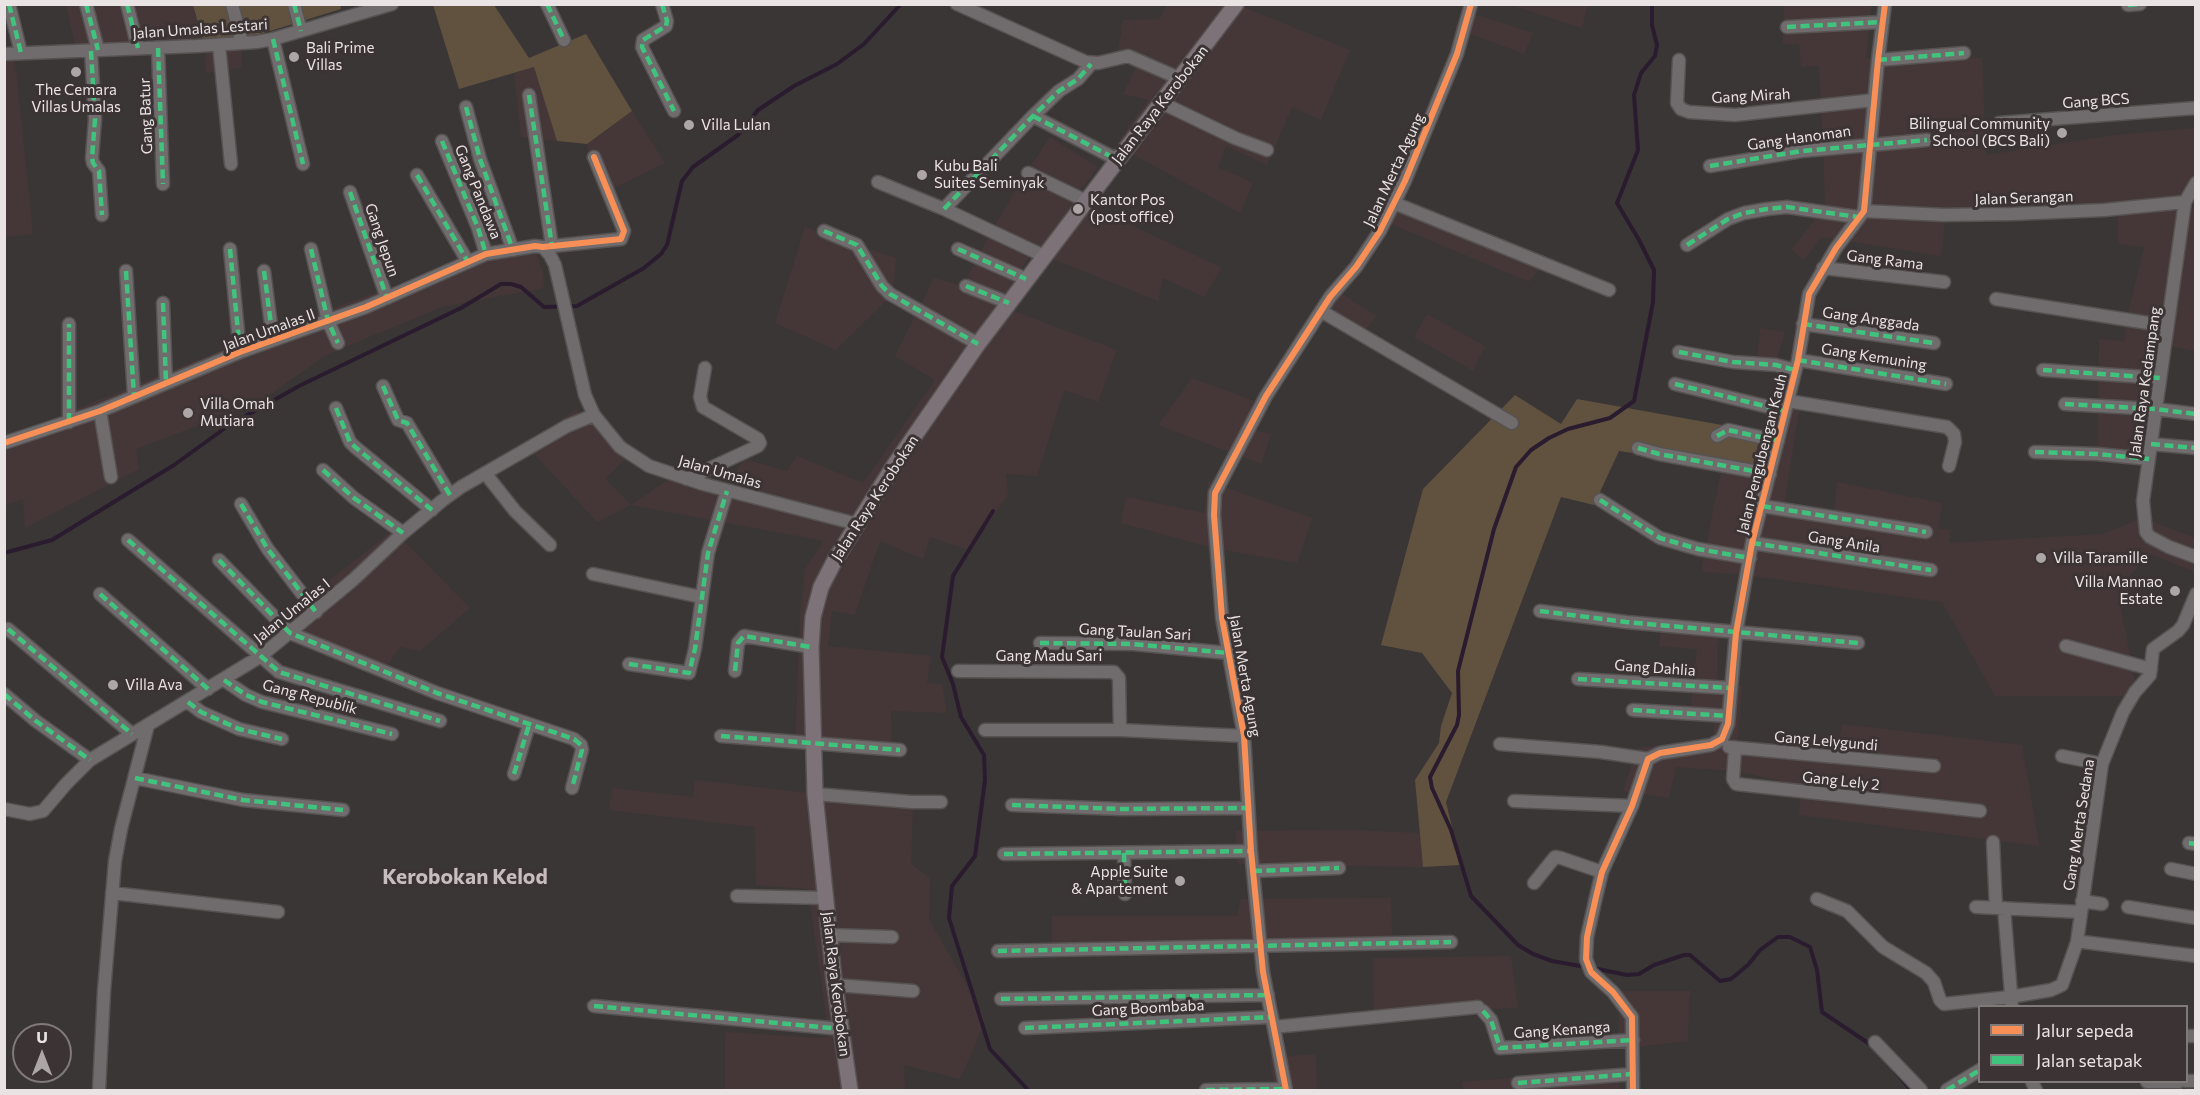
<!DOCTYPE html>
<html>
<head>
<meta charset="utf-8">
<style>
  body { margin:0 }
  #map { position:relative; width:2200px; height:1095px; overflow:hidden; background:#3a3636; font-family:Commissioner,sans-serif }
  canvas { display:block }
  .frame { position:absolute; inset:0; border:6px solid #e9e3e3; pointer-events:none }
  .legend { position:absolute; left:1978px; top:1005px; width:210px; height:78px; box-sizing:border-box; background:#3c3434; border:2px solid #817a7a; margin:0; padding:8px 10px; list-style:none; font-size:18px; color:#e9e3e3 }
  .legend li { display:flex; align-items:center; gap:12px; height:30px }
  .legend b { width:30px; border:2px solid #817a7a }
  .north { position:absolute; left:12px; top:1023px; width:60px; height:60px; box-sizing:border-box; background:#3c3434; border:2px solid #817a7a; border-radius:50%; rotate:0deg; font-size:16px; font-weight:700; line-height:24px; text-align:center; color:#e9e3e3 }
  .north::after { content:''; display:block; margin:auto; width:21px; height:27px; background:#aca6a6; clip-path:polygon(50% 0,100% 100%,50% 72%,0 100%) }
</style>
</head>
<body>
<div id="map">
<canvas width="2200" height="1095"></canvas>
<div class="frame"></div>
<ul class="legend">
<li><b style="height:8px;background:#f78f57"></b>Jalur sepeda</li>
<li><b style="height:8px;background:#40c37c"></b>Jalan setapak</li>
</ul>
<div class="north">U</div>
</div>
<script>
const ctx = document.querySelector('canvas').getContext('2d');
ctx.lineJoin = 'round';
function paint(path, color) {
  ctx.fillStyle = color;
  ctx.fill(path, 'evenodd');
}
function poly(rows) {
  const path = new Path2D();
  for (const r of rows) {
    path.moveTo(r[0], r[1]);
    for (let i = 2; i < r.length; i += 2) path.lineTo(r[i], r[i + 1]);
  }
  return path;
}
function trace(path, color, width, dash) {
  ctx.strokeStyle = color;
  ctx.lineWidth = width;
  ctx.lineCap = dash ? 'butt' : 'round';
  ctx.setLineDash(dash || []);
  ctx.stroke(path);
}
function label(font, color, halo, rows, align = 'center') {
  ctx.font = font + ' Commissioner,sans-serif';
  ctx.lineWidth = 6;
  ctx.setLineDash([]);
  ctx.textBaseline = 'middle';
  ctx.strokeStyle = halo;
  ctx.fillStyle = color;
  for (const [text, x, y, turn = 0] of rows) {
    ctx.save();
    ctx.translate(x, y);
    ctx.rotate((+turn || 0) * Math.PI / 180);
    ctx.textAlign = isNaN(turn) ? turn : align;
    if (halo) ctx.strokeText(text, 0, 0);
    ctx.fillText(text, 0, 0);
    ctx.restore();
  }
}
paint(poly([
  [66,5,193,5,204,43,241,40,242,68,206,73,204,43,76,49],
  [1167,5,1238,5,1350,50,1321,120,1292,107,1267,165,1226,146,1218,167,1253,183,1240,213,1116,145,1148,100,1123,94,1139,60,1118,51,1123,20,1159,19],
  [1511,5,1588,4,1588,5,1582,28],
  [1784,5,1871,5,1866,59,1982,58,1986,155,2115,135,2195,128,2195,174,2180,203,2195,207,2195,351,2146,341,2140,456,2098,453,2099,339,2124,341,2128,315,2144,247,2118,244,2118,207,1946,212,1941,256,1822,237,1803,261,1792,249,1825,207,1823,141,1819,66,1801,67,1799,44,1783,44],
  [1462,10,1533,33,1524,54,1455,28],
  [5,52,14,52,33,234,5,237],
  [534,66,557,141,521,137,514,74],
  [632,111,665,163,600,195,587,144],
  [1050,137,1098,167,1074,198,1222,268,1204,297,1163,278,1158,301,1033,251,998,305,1117,350,1098,402,1064,390,1037,476,1006,474,1008,495,969,550,930,537,923,559,880,541,855,615,832,611,828,646,931,656,927,683,942,684,947,713,891,711,892,752,795,748,800,617,805,569,824,541,631,505,597,522,526,445,576,409,627,457,605,479,631,505,675,475,729,483,744,459,787,471,797,456,863,483,935,380,895,356,934,278,963,286,991,232,1024,176],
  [1387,199,1544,263,1529,282,1377,218],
  [805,227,896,258,893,294,836,350,775,323],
  [511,244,535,251,543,272,544,288,442,307,326,355,258,403,136,449,139,469,25,528,23,499,5,505,5,438,266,332],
  [1329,285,1376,316,1359,340,1310,314],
  [1427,314,1485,346,1473,371,1414,337],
  [1760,328,1785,332,1775,364,1757,361],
  [1192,378,1254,401,1244,428,1271,434,1261,464,1158,425],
  [1771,401,1800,404,1784,506,1834,514,1837,482,1942,503,1938,528,1950,530,1949,543,2102,534,2143,518,2195,538,2195,572,2150,554,2117,589,2138,696,1995,696,1942,602,1738,574,1701,572,1722,466,1761,432],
  [1208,481,1312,518,1297,563,1213,548,1121,523,1126,497,1204,513],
  [393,530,470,608,420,651,400,647,385,669,273,625],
  [1662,625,1722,627,1717,647,1717,682,1742,685,1738,741,1837,752,1842,724,2022,745,2039,846,1799,815,1802,786,1736,771,1676,767,1669,798,1623,791,1637,748,1713,740,1715,711,1690,711,1697,649,1659,646],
  [695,780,913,805,911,864,930,878,929,919,985,1018,975,1046,960,1079,904,1065,905,1090,725,1090,725,1032,821,1038,829,1036,808,889,756,885,755,827,609,810,612,788,693,797],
  [1351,830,1421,833,1423,867,1237,864,1236,831],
  [1391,898,1392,939,1052,948,1052,916,1237,916,1241,899],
  [1511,956,1518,1008,1374,1013,1373,958],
  [1620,991,1691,991,1689,1000,1688,1041,1618,1049],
  [1316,1054,1317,1090,1252,1090,1274,1088,1270,1058],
  [1618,1069,1620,1090,1463,1090,1462,1082]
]), '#453738');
paint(poly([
  [340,4,341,9,241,40,204,43,193,5],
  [433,5,494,5,529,58,586,34,632,111,587,144,557,141,534,67,459,89],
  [1515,395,1561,424,1577,399,1761,432,1751,471,1619,451,1594,505,1561,497,1446,802,1461,865,1423,867,1415,780,1439,743,1441,726,1452,693,1422,653,1381,645,1423,489]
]), '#60523f');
trace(poly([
  [993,511,953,576,942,657,953,684,961,717,984,755,985,780,975,856,952,886,949,918,990,1049,1028,1090],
  [4,553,52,540,174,465,228,426,299,386,461,308,501,284,511,284,521,287,544,307,577,306,644,268,661,254,667,245,682,181,693,167,738,135,758,110,794,86,837,64,864,44,901,4],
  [1586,967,1552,961,1533,954,1518,945,1471,896,1451,830,1432,788,1430,777,1457,725,1459,715,1458,671,1494,529,1516,467,1531,450,1549,438,1568,429,1610,418,1634,401,1653,302,1654,270,1639,240,1617,203,1638,150,1634,95,1641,73,1655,56,1657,45,1652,25,1652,4],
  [1593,968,1627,975,1639,974,1654,965,1684,955,1690,955,1720,981,1731,979,1748,965,1760,950,1778,937,1790,937,1810,947,1817,970,1822,1012,1871,1045],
  [1894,1070,1911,1090]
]), '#2a1c2e', 4);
const minor = poly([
  [9,4,21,53],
  [86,4,98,50],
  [127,4,138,48],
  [232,4,242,43],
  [294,4,301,31],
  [547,4,564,40],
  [662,4,667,21,666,26,643,40,642,47,674,111],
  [957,4,1086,62,1098,63,1128,56,1181,79],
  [2128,5,2140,4],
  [1787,27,1883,22],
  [273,39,303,164],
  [219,45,231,164],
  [158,48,163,184],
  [91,51,95,119,92,158,93,163,99,171,102,215],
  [4,54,197,46,257,42,273,39,392,4],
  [1679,60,1677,103,1681,109,1689,112,1735,115,1874,100],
  [1878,60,1964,53],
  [529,95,552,246],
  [1162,103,1235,138,1267,150],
  [466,107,480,159,513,250],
  [1033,116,1118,160],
  [1999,123,2196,108],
  [442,141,478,228,486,254],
  [1710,166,1802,151,1927,140],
  [1028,173,1086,201],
  [417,175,468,262],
  [878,182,944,209,1044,256],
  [2196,183,2185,202,2143,501,2146,532,2150,537,2169,547,2196,557],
  [350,192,387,298],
  [1394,203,1609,290],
  [944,209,1033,116,1059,91,1078,79,1091,64],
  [1864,211,1944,215,2012,214,2104,210,2185,202],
  [824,231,857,245,882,286,890,294,978,344],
  [1687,245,1728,219,1744,213,1767,209,1787,207,1858,217],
  [543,247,550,255,555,265,585,395,594,415,620,447,649,466,703,484,857,524],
  [230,249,240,352],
  [311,249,328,321,338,343],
  [958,249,1026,279],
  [1823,268,1944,282],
  [126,271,134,396],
  [264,271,273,340],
  [966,286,1009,303],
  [1996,299,2167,326],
  [163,303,166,382],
  [1321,311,1512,423],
  [1803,324,1934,343],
  [1679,352,1733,362,1776,365,1795,370],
  [1798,360,1946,384],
  [2043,370,2160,378],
  [1675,384,1785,411],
  [383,386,398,420,407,423,450,495],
  [1788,401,1947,427,1954,434,1955,442,1949,466],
  [2065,404,2155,409,2196,414],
  [336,408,350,442,355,447,432,510],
  [100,411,111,477],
  [69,422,69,324],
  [1717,436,1728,430,1733,431,1778,441],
  [4,443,100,411,240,352,366,307,486,254,535,246,543,247,621,239,624,231,594,157],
  [2151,444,2196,448],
  [1638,448,1659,454,1770,474],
  [2035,452,2097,454,2149,459],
  [323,470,354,498,403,533],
  [485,473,515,511,550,545],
  [687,479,758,446,760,443,758,439,703,407,700,397,705,368],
  [1600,500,1660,538,1698,549,1750,558],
  [241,504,267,548,316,612],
  [1762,506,1926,532],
  [128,540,279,672,440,721],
  [1752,543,1931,570],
  [219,560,290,633,437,693,574,739,581,745,582,750,572,788],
  [593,574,701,597],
  [100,594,208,689],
  [1540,611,1626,622,1858,643],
  [8,629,132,734],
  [1040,643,1133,644,1228,653],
  [2066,646,2151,669],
  [629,664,689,673,695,649,708,553,727,491],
  [735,671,738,643,744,636,811,647],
  [958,671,1114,672,1119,678,1120,730],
  [1578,679,1730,688],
  [224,680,246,695,262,702,392,734],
  [4,694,36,721,90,760],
  [188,702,201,712,239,729,282,739],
  [1633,710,1728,716],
  [985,730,1120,730,1244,736],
  [721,736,900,750],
  [1500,744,1601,752,1648,759],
  [1729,747,1934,766],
  [1735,748,1733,779,1736,784,1980,811],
  [2062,756,2102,764],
  [514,774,529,725],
  [135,778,243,800,343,810],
  [815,794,912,802,941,802],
  [1514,801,1632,806],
  [1012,805,1121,809,1248,808],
  [4,809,30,814,43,811,66,784,90,760,261,656,353,580,403,533,443,500,461,487,567,426,594,415],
  [1993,842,1996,908],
  [2189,843,2196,844],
  [1124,853,1125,894],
  [1004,854,1251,851],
  [2171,869,2196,874],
  [1253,871,1339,868],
  [1534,883,1555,857,1561,858,1602,872],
  [112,893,278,912],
  [737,896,825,898],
  [1817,899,1847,911,1883,947,1926,973,1934,982,1940,1000,1944,1004,2010,997,2051,990,2062,985,2077,942,2102,764,2123,712,2135,692,2150,675,2153,649,2178,631,2183,625,2196,594],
  [2082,901,2102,904],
  [1976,907,2081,912],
  [2128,907,2196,918],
  [2004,908,2012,1006],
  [829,935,892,937],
  [2083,942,2196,956],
  [998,951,1451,942],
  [835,985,913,991],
  [1001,999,1268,995],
  [594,1006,841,1029],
  [1483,1011,1491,1020,1500,1048,1633,1040],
  [1274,1027,1478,1007],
  [1025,1028,1272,1017],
  [2186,1036,2196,1036],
  [1875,1042,1921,1090],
  [2186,1081,2196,1081],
  [2032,1082,2036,1090],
  [2147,1082,2179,1082],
  [1518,1083,1633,1074],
  [99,1090,104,991,115,861,121,829,148,725],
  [1206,1090,1286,1089],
  [1286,1090,1263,972,1251,851,1244,736,1222,618,1214,515,1215,493,1266,396,1330,297,1356,267,1380,231,1405,181,1457,54,1471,4],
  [1633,1090,1632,1017,1613,992,1591,972,1586,959,1587,937,1596,897,1602,872,1632,806,1648,759,1660,753,1711,745,1722,739,1728,724,1736,633,1752,543,1798,360,1809,294,1836,248,1864,211,1878,60,1885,4],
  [1947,1090,1980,1070]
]);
const major = poly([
  [850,1090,834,980,815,794,811,647,813,617,821,587,835,560,895,464,978,344,1236,4]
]);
trace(minor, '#565252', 15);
trace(major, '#565252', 18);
trace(minor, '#706c6d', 12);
trace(major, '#7d7277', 15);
trace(poly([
  [9,4,21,53],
  [86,4,98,50],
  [127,4,138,48],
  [294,4,301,31],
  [547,4,564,40],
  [662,4,667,21,666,26,643,40,642,47,674,111],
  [2128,5,2140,4],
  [1787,27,1883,22],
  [273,39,303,164],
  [158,48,163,184],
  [91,51,95,119,92,158,93,163,99,171,102,215],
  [1878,60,1964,53],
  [529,95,552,246],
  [466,107,480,159,513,250],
  [1033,116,1118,160],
  [442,141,478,228,486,254],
  [1710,166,1802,151,1927,140],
  [417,175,468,262],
  [350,192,387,298],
  [944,209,1033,116,1059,91,1078,79,1091,64],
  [824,231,857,245,882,286,890,294,978,344],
  [1687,245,1728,219,1744,213,1767,209,1787,207,1858,217],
  [230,249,240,352],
  [311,249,328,321,338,343],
  [958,249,1026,279],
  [126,271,134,396],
  [264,271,273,340],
  [966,286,1009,303],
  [163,303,166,382],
  [1803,324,1934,343],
  [1679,352,1733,362,1776,365,1795,370],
  [1798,360,1946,384],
  [2043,370,2160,378],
  [1675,384,1785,411],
  [383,386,398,420,407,423,450,495],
  [2065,404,2155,409,2196,414],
  [336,408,350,442,355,447,432,510],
  [69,422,69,324],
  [1717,436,1728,430,1733,431,1778,441],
  [2151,444,2196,448],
  [1638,448,1659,454,1770,474],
  [2035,452,2097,454,2149,459],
  [323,470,354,498,403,533],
  [1600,500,1660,538,1698,549,1750,558],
  [241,504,267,548,316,612],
  [1762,506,1926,532],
  [128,540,279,672,440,721],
  [1752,543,1931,570],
  [219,560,290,633,437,693,574,739,581,745,582,750,572,788],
  [100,594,208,689],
  [1540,611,1626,622,1858,643],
  [8,629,132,734],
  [1040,643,1133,644,1228,653],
  [629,664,689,673,695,649,708,553,727,491],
  [735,671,738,643,744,636,811,647],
  [1578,679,1730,688],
  [224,680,246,695,262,702,392,734],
  [4,694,36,721,90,760],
  [188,702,201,712,239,729,282,739],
  [1633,710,1728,716],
  [721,736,900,750],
  [514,774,529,725],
  [135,778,243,800,343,810],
  [1012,805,1121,809,1248,808],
  [2189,843,2196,844],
  [1124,853,1125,894],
  [1004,854,1251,851],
  [1253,871,1339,868],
  [998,951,1451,942],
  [1001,999,1268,995],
  [594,1006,841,1029],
  [1483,1011,1491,1020,1500,1048,1633,1040],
  [1025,1028,1272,1017],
  [1518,1083,1633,1074],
  [1206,1090,1286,1089],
  [1947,1090,1980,1070]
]), '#40c37c', 4.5, [9, 4.5]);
trace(poly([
  [4,443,100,411,240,352,366,307,486,254,535,246,543,247,621,239,624,231,594,157],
  [1286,1090,1263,972,1251,851,1244,736,1222,618,1214,515,1215,493,1266,396,1330,297,1356,267,1380,231,1405,181,1457,54,1471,4],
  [1633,1090,1632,1017,1613,992,1591,972,1586,959,1587,937,1596,897,1602,872,1632,806,1648,759,1660,753,1711,745,1722,739,1728,724,1736,633,1752,543,1798,360,1809,294,1836,248,1864,211,1878,60,1885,4]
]), '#f78f57', 6);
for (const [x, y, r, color] of [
  [294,57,6,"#aca6a6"],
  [76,72,6,"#aca6a6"],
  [689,125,6,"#aca6a6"],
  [2062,133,6,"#aca6a6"],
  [922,175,6,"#aca6a6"],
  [1078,209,6,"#aca6a6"],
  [188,413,6,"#aca6a6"],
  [2041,558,6,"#aca6a6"],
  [2175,591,6,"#aca6a6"],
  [113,685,6,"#aca6a6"],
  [1180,881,6,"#aca6a6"]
]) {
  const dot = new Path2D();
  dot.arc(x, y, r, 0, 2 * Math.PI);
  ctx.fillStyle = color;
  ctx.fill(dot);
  trace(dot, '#3c3434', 2);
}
label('15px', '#e9e3e3', '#3c3434', [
  ["Jalan Umalas Lestari",200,29,-4],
  ["Gang Mirah",1751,96,-3],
  ["Gang BCS",2096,101,-4],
  ["Jalan Raya Kerobokan",1160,105,-52],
  ["Gang Batur",146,116,-92],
  ["Gang Hanoman",1799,138,-8],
  ["Jalan Merta Agung",1394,170,-65],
  ["Gang Pandawa",478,192,68],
  ["Jalan Serangan",2024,198,-2],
  ["Gang Jepun",382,240,71],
  ["Gang Rama",1885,260,7],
  ["Gang Anggada",1871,319,8],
  ["Jalan Umalas II",269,330,-20],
  ["Gang Kemuning",1874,357,9],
  ["Jalan Raya Kedampang",2145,382,-82],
  ["Jalan Pengubengan Kauh",1762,454,-76],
  ["Jalan Umalas",720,472,16],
  ["Jalan Raya Kerobokan",875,498,-57],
  ["Gang Anila",1844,542,9],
  ["Jalan Umalas I",292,611,-39],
  ["Gang Taulan Sari",1135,632,3],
  ["Gang Madu Sari",1049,656],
  ["Gang Dahlia",1655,668,4],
  ["Jalan Merta Agung",1245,676,80],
  ["Gang Republik",310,697,15],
  ["Gang Lelygundi",1826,741,5],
  ["Gang Lely 2",1841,781,6],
  ["Gang Merta Sedana",2079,825,-81],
  ["Jalan Raya Kerobokan",836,984,83],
  ["Gang Boombaba",1148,1008,-3],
  ["Gang Kenanga",1562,1030,-4]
]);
label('15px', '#e9e3e3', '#3c3434', [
  ["Bali Prime",306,48],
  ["Villas",306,65],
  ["The Cemara",76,90,"center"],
  ["Villas Umalas",76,107,"center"],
  ["Bilingual Community",2050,124,"right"],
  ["School (BCS Bali)",2050,141,"right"],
  ["Villa Lulan",701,125],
  ["Kubu Bali",934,166],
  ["Suites Seminyak",934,183],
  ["Kantor Pos",1090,200],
  ["(post office)",1090,217],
  ["Villa Omah",200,404],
  ["Mutiara",200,421],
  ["Villa Taramille",2053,558],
  ["Villa Mannao",2163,582,"right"],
  ["Estate",2163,599,"right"],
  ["Villa Ava",125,685],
  ["Apple Suite",1168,872,"right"],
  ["& Apartement",1168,889,"right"]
], 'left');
label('bold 21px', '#c8bdbe', '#3c3434', [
  ["Kerobokan Kelod",465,877]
]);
</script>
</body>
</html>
